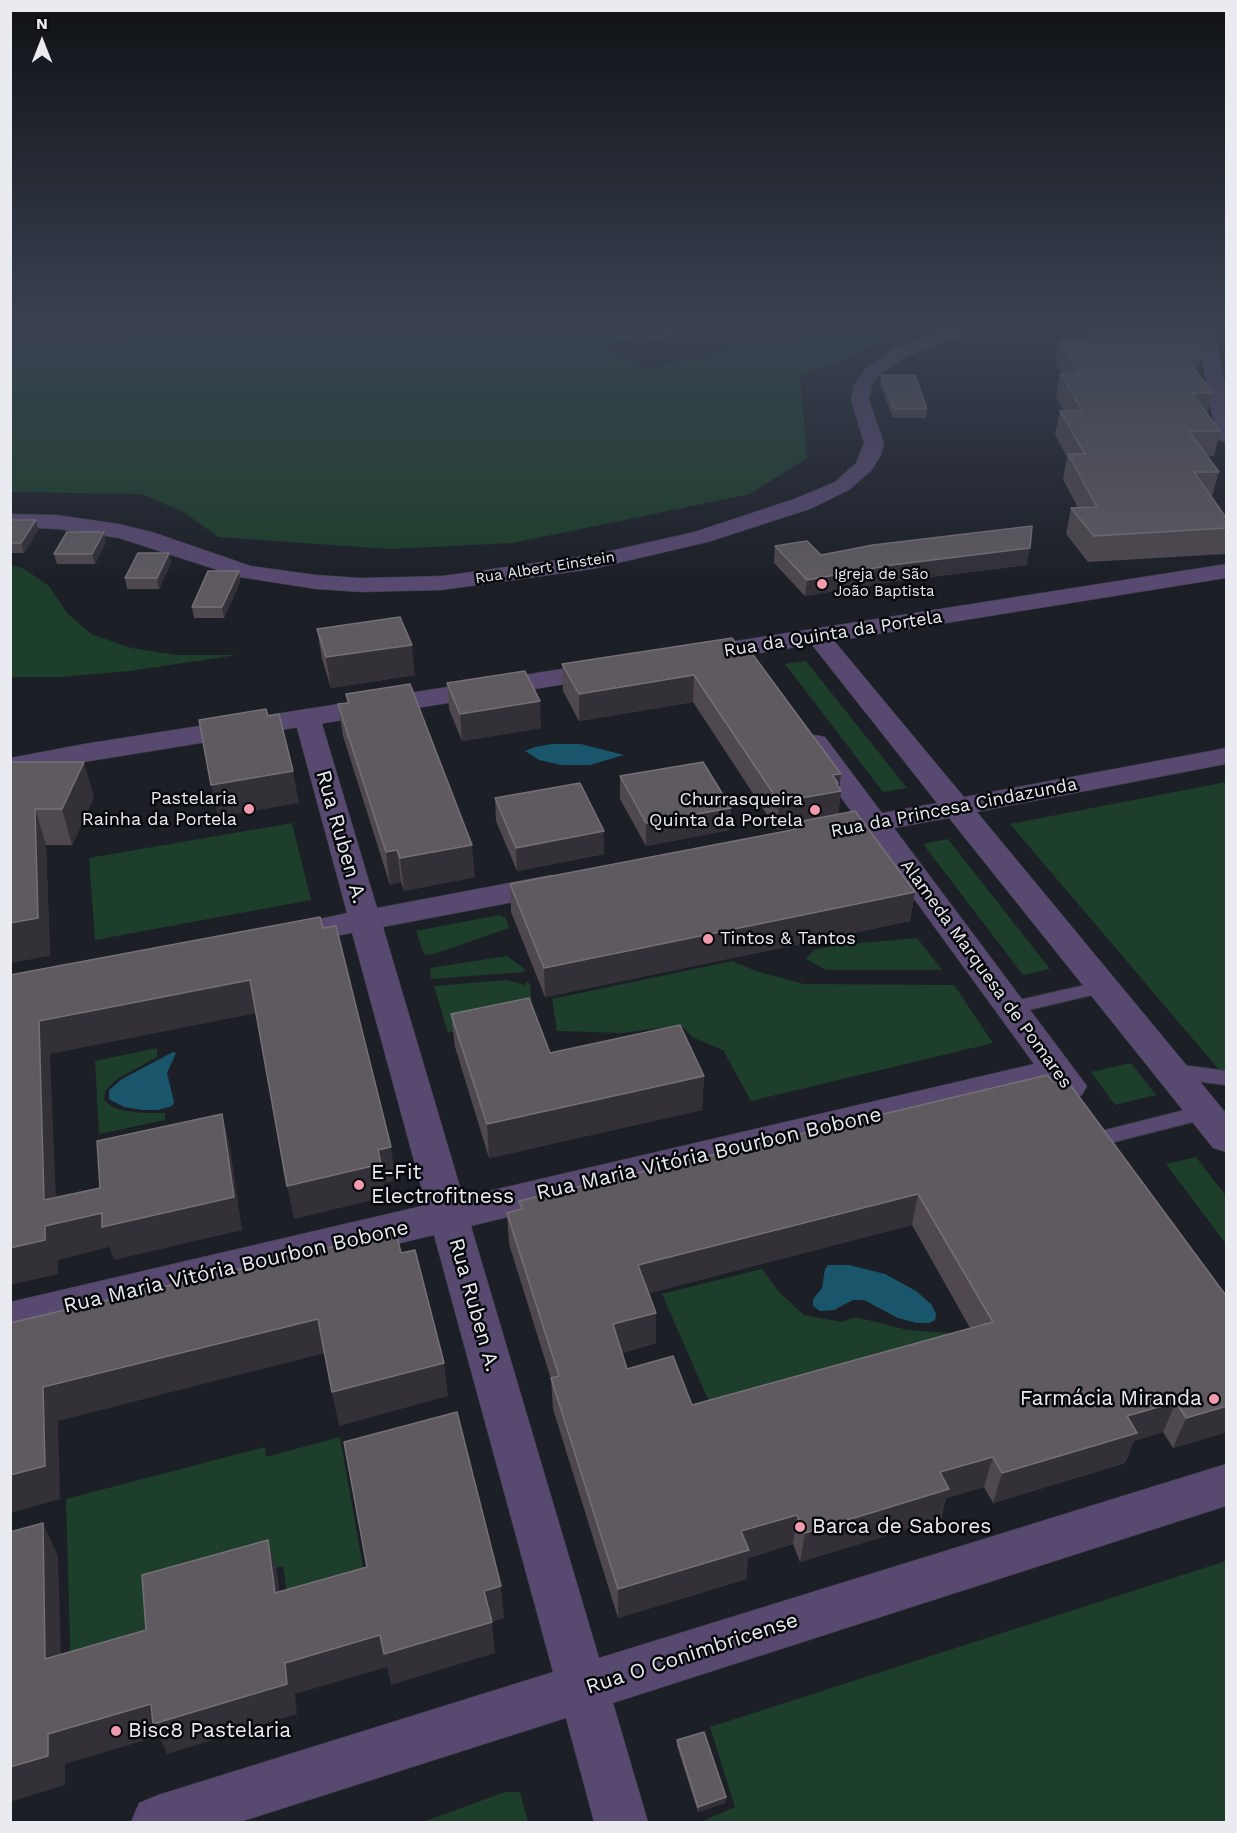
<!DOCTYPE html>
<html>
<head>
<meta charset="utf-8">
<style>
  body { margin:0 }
  #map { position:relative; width:1237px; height:1833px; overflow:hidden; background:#1c1f26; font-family:"Work Sans",sans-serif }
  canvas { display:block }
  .frame { position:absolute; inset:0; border:12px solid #e9ebf0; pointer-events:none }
  .north { position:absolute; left:12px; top:12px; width:60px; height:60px; -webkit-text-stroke:4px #08090c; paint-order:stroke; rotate:0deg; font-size:16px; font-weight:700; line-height:24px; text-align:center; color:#e9ebf0 }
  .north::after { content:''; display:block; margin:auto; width:21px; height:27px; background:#e9ebf0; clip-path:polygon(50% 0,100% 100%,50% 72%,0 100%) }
</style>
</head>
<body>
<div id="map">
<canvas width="1237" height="1833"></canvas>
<div class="frame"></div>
<div class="north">N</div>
</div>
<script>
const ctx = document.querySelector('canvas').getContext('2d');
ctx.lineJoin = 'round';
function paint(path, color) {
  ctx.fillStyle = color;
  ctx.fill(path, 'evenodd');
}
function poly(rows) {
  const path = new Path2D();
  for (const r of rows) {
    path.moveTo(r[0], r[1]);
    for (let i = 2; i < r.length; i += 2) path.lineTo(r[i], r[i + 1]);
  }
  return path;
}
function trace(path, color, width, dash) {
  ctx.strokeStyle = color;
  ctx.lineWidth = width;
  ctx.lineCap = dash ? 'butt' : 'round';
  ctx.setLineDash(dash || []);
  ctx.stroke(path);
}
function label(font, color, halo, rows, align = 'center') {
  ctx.font = font + ' "Work Sans",sans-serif';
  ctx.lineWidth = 5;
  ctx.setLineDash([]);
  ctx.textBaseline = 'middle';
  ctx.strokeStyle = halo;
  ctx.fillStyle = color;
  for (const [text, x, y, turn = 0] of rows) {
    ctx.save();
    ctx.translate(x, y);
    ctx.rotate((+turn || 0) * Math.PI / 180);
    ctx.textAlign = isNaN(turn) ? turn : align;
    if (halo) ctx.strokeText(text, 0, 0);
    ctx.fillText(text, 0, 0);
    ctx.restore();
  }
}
paint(poly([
  [273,328,675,328,603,346,650,369,742,344,773,345,820,335,836,328,915,328,896,334,837,363,800,374,807,458,750,494,513,543,389,549,218,537,185,513,142,494,11,492,11,347],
  [10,565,23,568,49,586,67,613,91,634,131,648,177,655,237,655,130,671,61,677,11,677],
  [806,661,907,788,883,792,785,664],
  [1226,782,1226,1073,1221,1072,1010,824],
  [292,823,311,900,95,940,89,858],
  [948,839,1050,969,1023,975,923,844],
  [499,915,506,918,509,928,431,955,424,954,416,931],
  [917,938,942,970,826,970,806,959,814,950,839,945],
  [507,956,525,969,524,972,431,979,430,968],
  [732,961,756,971,804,984,954,985,993,1043,751,1101,723,1050,692,1037,683,1027,659,1028,623,1033,557,1031,552,999],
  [506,980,525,985,527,981,530,984,532,1004,524,1012,513,1017,448,1033,434,986],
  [157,1048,157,1057,117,1079,105,1091,104,1100,112,1107,122,1110,142,1113,165,1113,165,1120,99,1134,95,1061],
  [1131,1063,1156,1095,1115,1105,1091,1072],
  [1196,1157,1226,1196,1226,1244,1166,1164],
  [762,1269,779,1292,804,1315,842,1322,856,1317,908,1330,1017,1338,718,1422,662,1294],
  [340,1437,380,1663,300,1687,283,1566,151,1603,159,1729,73,1754,66,1499,265,1447,266,1457],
  [1226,1561,1226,1822,704,1822,703,1821,735,1807,710,1727],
  [505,1792,520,1792,528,1822,423,1822]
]), '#1c3e2a');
paint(poly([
  [552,744,581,744,624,755,590,765,561,765,539,760,525,751,535,747],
  [173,1052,176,1053,167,1073,174,1102,172,1106,158,1110,143,1110,124,1107,109,1099,109,1090,122,1079],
  [828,1265,849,1265,885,1274,916,1291,931,1304,936,1314,935,1320,929,1323,916,1323,898,1318,864,1300,853,1300,834,1310,820,1311,813,1306,813,1299,822,1288,825,1269]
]), '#1a566b');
const service = poly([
  [677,328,692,328,650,341,645,338,677,328],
  [1103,981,1109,983,1112,987,1109,991,1011,1014,1005,1012,1002,1008,1005,1004,1011,1002,1103,981],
  [1189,1066,1226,1071,1226,1085,1189,1080,1176,1083,1169,1081,1167,1076,1169,1071,1189,1066],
  [1205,1105,1212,1107,1215,1112,1212,1117,1106,1144,1099,1142,1096,1137,1099,1132,1106,1130,1205,1105]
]);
const minor = poly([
  [948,328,972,328,970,332,905,357,877,377,872,385,869,400,884,443,881,455,871,471,849,490,810,509,708,542,592,569,442,590,361,592,316,589,239,577,119,538,57,529,10,527,10,514,57,515,119,524,152,532,251,566,316,575,361,578,442,576,592,555,694,532,794,499,835,482,856,463,864,443,851,400,854,385,864,370,893,349,948,328],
  [817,629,826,631,964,797,1226,748,1226,764,977,812,1226,1113,1226,1152,1213,1148,949,818,894,828,1087,1086,1082,1095,1069,1099,1056,1095,1049,1086,471,1226,599,1658,1226,1464,1226,1506,613,1703,648,1822,594,1822,566,1718,240,1822,131,1822,139,1803,158,1795,553,1672,434,1235,10,1337,10,1302,426,1205,352,933,293,944,282,941,277,934,282,927,347,913,294,717,298,711,307,709,316,711,320,717,377,908,551,875,562,878,566,885,562,892,551,895,383,927,463,1197,1034,1064,867,834,824,842,814,839,809,833,814,827,856,818,801,743,805,737,815,735,825,737,882,813,937,803,805,636,808,631,817,629]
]);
const tertiary = poly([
  [1196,328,1214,328,1226,389,1226,442,1219,440,1216,436,1196,328],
  [1226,564,1226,578,704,662,695,660,691,654,695,648,704,646,1226,564],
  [606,662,615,664,619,670,615,676,84,762,10,776,10,758,84,744,606,662]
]);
trace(service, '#393c42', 2);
trace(minor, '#393c42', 1);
trace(tertiary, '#393c42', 1);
paint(service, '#584971');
paint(minor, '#584971');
paint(tertiary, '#584971');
paint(poly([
  [735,328,764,328,756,333],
  [1088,328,1196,328,1201,358,1197,373,1213,393,1207,414,1220,431,1214,456,1207,456,1219,472,1212,496,1211,496,1227,519,1227,550,1225,554,1088,562,1066,534,1071,508,1078,508,1063,479,1067,457,1055,434,1060,411,1064,411,1056,397,1060,374,1063,374,1055,362,1059,340,1088,340],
  [881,375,927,409,926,418,893,418,880,384],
  [10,520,38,530,24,553,10,553],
  [106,542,95,564,57,564,54,554],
  [775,546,821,555,1027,565,890,582,805,596,774,563],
  [169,553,171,563,159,589,127,589,125,578],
  [239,571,240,582,224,618,194,618,192,607],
  [317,629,415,675,331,688,322,659],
  [732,638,841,791,838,814,915,892,910,921,545,997,511,912,510,884,792,830,792,828,777,830,693,702,579,721,563,691,562,664],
  [447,683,541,728,462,741,449,709],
  [346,694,475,877,404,891,401,882,390,885,343,736,338,704,347,703],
  [10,762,94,797,72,845,46,845,50,956],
  [620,776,731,808,730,830,646,846,620,799],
  [495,798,604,854,517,871,496,821],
  [451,1014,550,1053,704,1076,702,1110,489,1158,455,1047],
  [1047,1075,1227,1432,1173,1448,1163,1432,1134,1441,1125,1463,993,1503,984,1487,946,1498,941,1519,800,1562,793,1544,748,1558,746,1579,618,1618,553,1409,551,1379,509,1244,507,1213,520,1210,519,1201],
  [912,1225,970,1328,692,1405,627,1369,622,1353,656,1343,656,1313,649,1293],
  [677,1740,726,1797,725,1803,698,1812,677,1746]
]), '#4f484e');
paint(poly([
  [756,328,764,328,756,333],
  [36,520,38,530,24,553,21,543],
  [104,532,106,542,95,564,92,554],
  [1030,548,1027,565,890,582,805,596,807,580,892,565],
  [169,553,171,563,159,589,157,578],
  [239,571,240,582,224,618,222,607],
  [412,645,415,675,331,688,326,657],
  [694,675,693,702,579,721,579,694],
  [540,701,541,728,462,741,460,714],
  [84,762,94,797,72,845,62,809],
  [293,771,299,803,218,817,211,785],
  [841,774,839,791,841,791,838,819,792,823,792,828,777,830,779,802,832,775],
  [731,808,730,830,646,846,646,823],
  [35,809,46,845,50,956,10,963,10,923],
  [604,831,604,854,517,871,516,848],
  [472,845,475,877,404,891,400,858],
  [397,850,401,882,390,885,386,852],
  [915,892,910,921,545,997,544,968],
  [250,980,257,1013,50,1054,57,1223,222,1114,230,1147,242,1230,114,1260,109,1247,58,1260,58,1274,10,1285,10,1248,45,1226,39,1021],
  [704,1076,702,1110,489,1158,487,1124],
  [391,1147,396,1181,384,1183,386,1197,294,1219,287,1186,378,1150],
  [918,1194,912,1225,637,1296,638,1265],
  [656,1313,656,1343,613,1355,613,1324],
  [318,1319,325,1353,58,1421,60,1499,10,1513,10,1475,43,1387],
  [444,1363,448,1396,339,1426,332,1392],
  [1176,1402,1163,1432,1134,1441,1125,1463,993,1503,1002,1473,1127,1416],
  [1227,1406,1227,1432,1173,1448,1186,1418],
  [993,1457,984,1487,946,1498,941,1519,800,1562,805,1533,940,1472],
  [797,1515,793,1544,748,1558,746,1579,618,1618,618,1589,741,1531],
  [43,1523,58,1556,62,1690,45,1659],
  [268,1540,277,1572,284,1625,275,1593],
  [501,1586,504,1618,492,1622,495,1653,391,1685,387,1667,295,1694,297,1714,167,1754,159,1736,65,1764,65,1785,10,1802,10,1767,48,1734,285,1663,484,1591],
  [726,1797,725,1803,698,1812,698,1807]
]), '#333037');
const building = poly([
  [1093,328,1196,328,1201,358,1185,358,1213,393,1191,393,1220,431,1189,431,1219,472,1194,472,1227,519,1227,528,1094,536,1071,508,1097,507,1068,454,1085,454,1060,411,1083,411,1060,374,1081,374,1059,340,1093,340,1093,328],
  [881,375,915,375,927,409,894,409,881,375],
  [10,520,36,520,21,543,10,543,10,520],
  [1032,526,1030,548,892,565,807,580,775,546,807,541,821,555,873,545,1032,526],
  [67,532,104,532,92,554,54,554,67,532],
  [138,553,169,553,157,578,125,578,138,553],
  [208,571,239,571,222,607,192,607,208,571],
  [400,617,412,645,326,657,317,629,400,617],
  [732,638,737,645,745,644,841,774,832,775,838,783,836,783,841,791,779,802,694,675,579,694,562,664,732,638],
  [525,671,540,701,460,714,447,683,525,671],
  [410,684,472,845,400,858,397,850,386,852,338,704,349,703,346,694,410,684],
  [266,709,268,716,279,714,293,771,211,785,199,720,266,709],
  [10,762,84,762,62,809,35,809,38,918,10,923,10,762],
  [703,762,731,808,646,823,620,776,703,762],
  [580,783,604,831,516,848,495,798,580,783],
  [855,811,915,892,544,968,510,884,797,829,792,823,855,811],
  [320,917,323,928,336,926,391,1147,378,1150,381,1164,287,1186,250,980,39,1021,44,1200,100,1188,97,1141,222,1114,234,1197,102,1227,102,1213,45,1226,45,1240,10,1248,10,975,320,917],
  [529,998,550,1053,680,1025,704,1076,487,1124,451,1014,529,998],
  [1047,1075,1053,1082,1066,1079,1227,1297,1227,1406,1186,1418,1176,1402,1127,1416,1137,1433,1002,1473,993,1457,940,1472,949,1489,805,1533,797,1515,741,1531,749,1550,618,1589,551,1378,559,1376,507,1213,522,1209,519,1201,1047,1075],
  [918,1194,993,1322,692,1405,673,1356,627,1369,613,1324,656,1313,638,1265,918,1194],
  [396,1232,401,1253,415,1250,444,1363,332,1392,318,1319,43,1387,45,1466,10,1475,10,1323,396,1232],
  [457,1412,501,1586,484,1591,492,1622,384,1654,380,1635,285,1663,287,1684,153,1724,151,1704,48,1734,48,1756,10,1767,10,1532,43,1523,45,1659,146,1630,142,1575,268,1540,275,1593,367,1567,344,1442,457,1412],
  [704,1732,726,1797,698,1807,677,1740,704,1732]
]);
paint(building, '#5f5a60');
trace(building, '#757076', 1.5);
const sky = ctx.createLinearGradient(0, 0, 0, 585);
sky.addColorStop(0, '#0f1115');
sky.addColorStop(0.56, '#3a4252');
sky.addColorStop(1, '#3a425200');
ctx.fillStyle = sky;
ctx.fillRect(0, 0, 1237, 585);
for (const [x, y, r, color] of [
  [822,584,6,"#f29aae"],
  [249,809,6,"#f29aae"],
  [815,810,6,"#f29aae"],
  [708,939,6,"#f29aae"],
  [359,1185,6,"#f29aae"],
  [1214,1399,6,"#f29aae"],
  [800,1527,6,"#f29aae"],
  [116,1731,6,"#f29aae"]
]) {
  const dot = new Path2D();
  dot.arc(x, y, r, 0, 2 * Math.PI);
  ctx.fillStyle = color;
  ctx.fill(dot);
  trace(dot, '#08090c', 2);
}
label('15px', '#e9ebf0', '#08090c', [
  ["Rua Albert Einstein",545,568,-9]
]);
label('15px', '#e9ebf0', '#08090c', [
  ["Igreja de São",834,575],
  ["João Baptista",834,592]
], 'left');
label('18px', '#e9ebf0', '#08090c', [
  ["Rua da Quinta da Portela",833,634,-9],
  ["Rua da Princesa Cindazunda",954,808,-11],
  ["Alameda Marquesa de Pomares",986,974,54]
]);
label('18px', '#e9ebf0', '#08090c', [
  ["Pastelaria",237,799],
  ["Rainha da Portela",237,820],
  ["Churrasqueira",803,800],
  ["Quinta da Portela",803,821],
  ["Tintos & Tantos",720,939,"left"]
], 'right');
label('21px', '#e9ebf0', '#08090c', [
  ["Rua Ruben A.",341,837,74],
  ["Rua Maria Vitória Bourbon Bobone",709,1154,-13],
  ["Rua Maria Vitória Bourbon Bobone",236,1267,-13],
  ["Rua Ruben A.",474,1305,74],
  ["Rua O Conimbricense",692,1654,-18]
]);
label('21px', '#e9ebf0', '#08090c', [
  ["E-Fit",371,1173],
  ["Electrofitness",371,1197],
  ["Farmácia Miranda",1202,1399,"right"],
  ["Barca de Sabores",812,1527],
  ["Bisc8 Pastelaria",128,1731]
], 'left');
</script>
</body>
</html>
